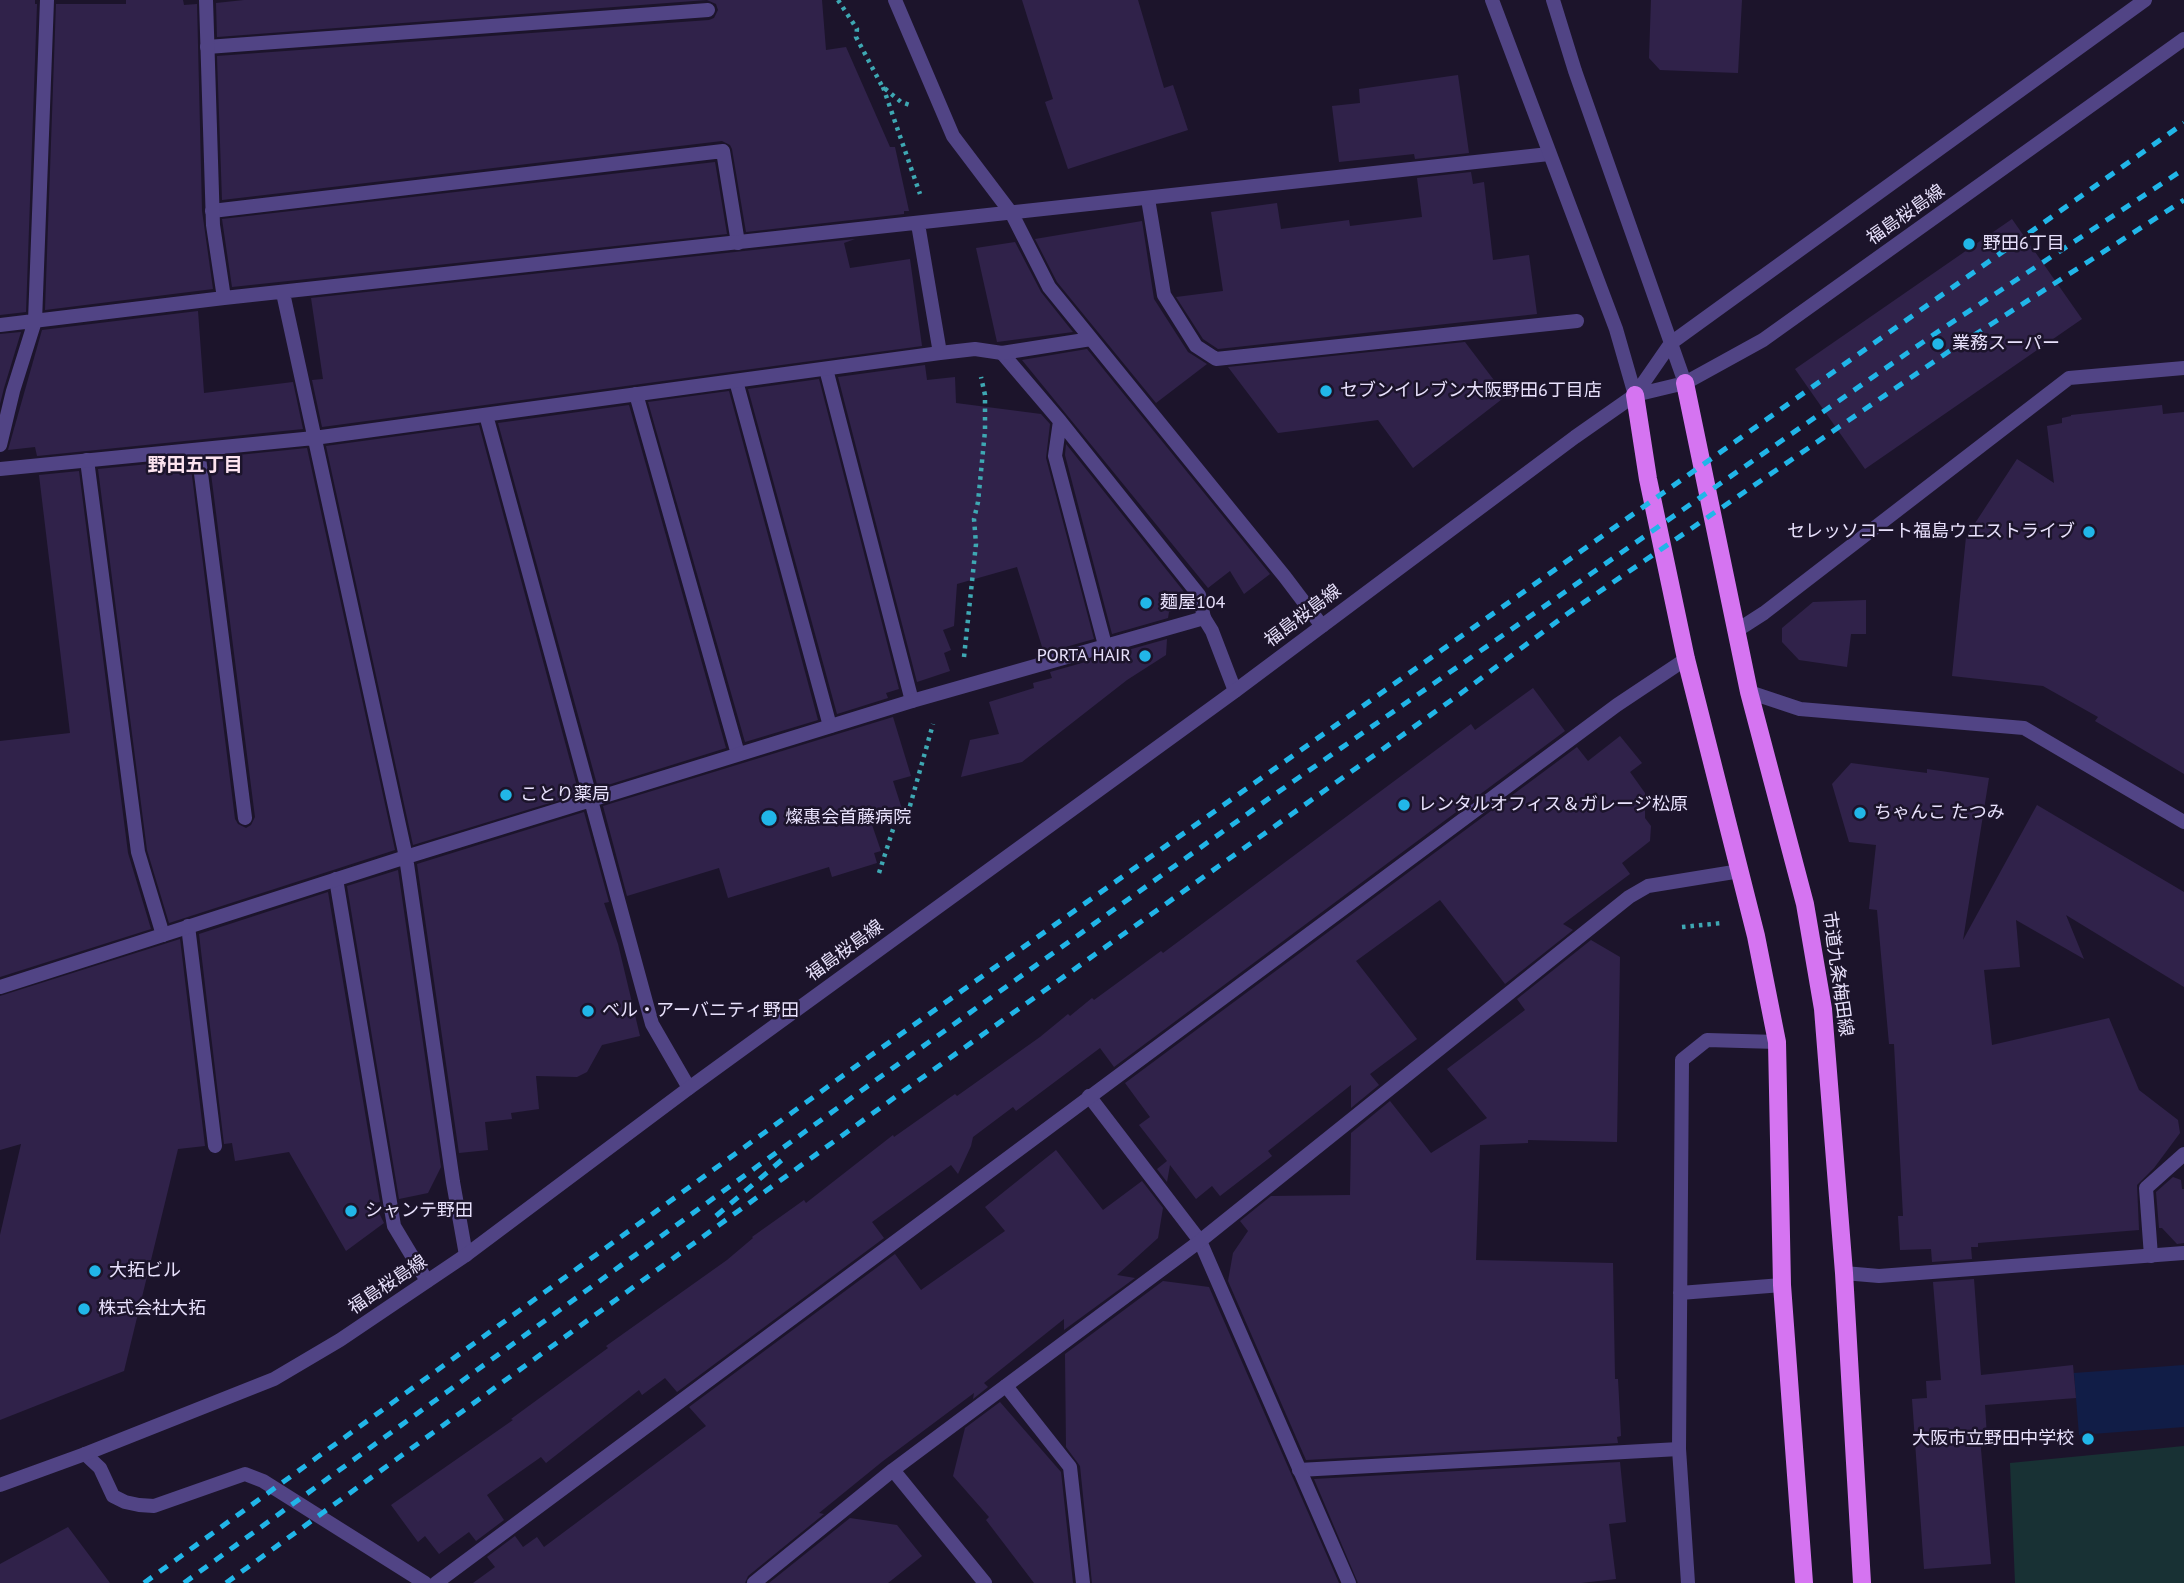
<!DOCTYPE html>
<html>
<head>
<meta charset="utf-8">
<style>
  body { margin:0 }
  canvas { display:block; background:#1c142b }
</style>
</head>
<body>
<canvas width="2184" height="1583"></canvas>
<script>
const ctx = document.querySelector('canvas').getContext('2d');
ctx.lineJoin = 'round';
function paint(path, color) {
  ctx.fillStyle = color;
  ctx.fill(path, 'evenodd');
}
function poly(rows) {
  const path = new Path2D();
  for (const r of rows) {
    path.moveTo(r[0], r[1]);
    for (let i = 2; i < r.length; i += 2) path.lineTo(r[i], r[i + 1]);
  }
  return path;
}
function trace(path, color, width, dash) {
  ctx.strokeStyle = color;
  ctx.lineWidth = width;
  ctx.lineCap = dash ? 'butt' : 'round';
  ctx.setLineDash(dash || []);
  ctx.stroke(path);
}
function label(font, color, halo, rows, align = 'center') {
  ctx.font = font + ' "PT Sans","Noto Sans JP",sans-serif';
  ctx.lineWidth = 5;
  ctx.setLineDash([]);
  ctx.textBaseline = 'middle';
  ctx.strokeStyle = halo;
  ctx.fillStyle = color;
  for (const [text, x, y, turn = 0] of rows) {
    ctx.save();
    ctx.translate(x, y);
    ctx.rotate((+turn || 0) * Math.PI / 180);
    ctx.textAlign = isNaN(turn) ? turn : align;
    if (halo) ctx.strokeText(text, 0, 0);
    ctx.fillText(text, 0, 0);
    ctx.restore();
  }
}
paint(poly([
  [2184,1446,2184,1583,2015,1583,2010,1463]
]), '#183134');
paint(poly([
  [2184,1365,2184,1427,2079,1435,2074,1373]
]), '#111d47');
paint(poly([
  [0,0,35,0,35,4,37,4,26,312,0,315],
  [126,0,183,0,184,5,197,4,202,211,213,289,45,310,56,4,126,4],
  [244,0,822,0,826,50,846,47,890,147,895,147,909,211,904,211,904,214,746,232,732,149,730,145,722,141,222,200,217,56,709,20,714,18,718,10,716,4,707,0,217,37,216,3],
  [1022,0,1138,0,1164,88,1173,85,1188,130,1068,169,1045,102,1053,99],
  [1651,0,1742,0,1738,73,1660,70,1649,58],
  [1458,75,1469,153,1415,159,1414,154,1339,162,1332,106,1360,103,1359,89],
  [715,162,727,234,232,287,222,219],
  [1471,172,1473,184,1484,182,1493,260,1529,255,1537,314,1218,349,1203,339,1176,297,1223,291,1211,212,1277,203,1281,229,1349,220,1350,226,1422,217,1417,178],
  [2012,219,2082,319,1865,469,1795,369],
  [1142,221,1154,299,1188,352,1207,364,1156,403,1057,282,1035,239],
  [855,239,844,243,850,268,910,259,922,346,322,427,312,380,323,379,311,298],
  [1015,242,1041,292,1073,332,997,342,976,248],
  [198,311,204,393,293,382,303,429,37,456,35,447,8,450,42,330],
  [21,332,4,388,0,404,0,334],
  [1465,342,1506,396,1413,468,1378,420,1278,433,1228,367],
  [1087,349,1270,574,1244,594,1230,571,1208,588,1022,360],
  [925,365,927,380,955,377,956,403,1041,414,1050,424,1046,458,1094,639,1044,653,1017,567,957,584,954,626,943,630,951,650,944,653,950,671,917,682,838,377],
  [819,379,899,689,886,693,888,698,837,714,748,389],
  [729,391,818,720,745,742,648,402],
  [629,405,726,748,598,788,498,423],
  [2162,405,2163,414,2184,412,2184,774,2095,721,2098,717,2043,686,1952,676,1966,537,2017,459,2054,483,2047,426,2062,423,2062,418,2071,416,2071,415],
  [479,425,579,794,413,845,326,446],
  [1066,444,1185,593,1179,608,1169,612,1168,618,1112,634,1065,455],
  [307,448,395,850,169,923,147,850,98,469,190,460,235,819,238,824,246,828,251,825,255,817,209,458],
  [79,471,128,853,151,929,0,977,0,741,70,733,39,475],
  [1866,600,1866,634,1851,634,1847,667,1799,660,1782,642,1782,628,1813,602],
  [1167,639,1166,655,1127,680,1022,762,961,777,970,740,999,734,989,702,1034,688,1033,683,1052,678,1050,672],
  [1533,688,1565,731,1114,1067,1100,1048,1016,1111,1013,1107,973,1137,971,1146,958,1174,951,1165,872,1222,884,1238,677,1392,665,1378,642,1395,639,1390,546,1463,541,1457,487,1495,504,1520,476,1541,469,1532,439,1554,425,1536,418,1542,391,1505,513,1420,511,1419,608,1348,606,1346,727,1260,753,1238,752,1237,804,1200,806,1203,893,1135,894,1137,955,1094,957,1096,1040,1037,1068,1014,1070,1016,1092,998,1094,1000,1161,951,1163,953,1471,724,1475,730],
  [893,717,911,776,893,781,902,809,870,819,881,851,874,853,877,863,832,877,829,867,728,898,719,868,627,896,603,806],
  [1620,736,1642,763,1630,772,1645,793,1645,818,1651,826,1650,841,1622,863,1630,874,1563,924,1573,930,1505,984,1440,900,1356,961,1417,1039,1370,1074,1379,1085,1351,1108,1351,1085,1268,1151,1272,1156,1220,1196,1212,1186,1196,1199,1170,1165,1167,1182,1157,1169,1167,1161,1139,1125,1150,1117,1125,1083,1577,747,1588,761],
  [1851,763,1927,773,1927,769,1989,778,1963,940,2037,805,2184,892,2184,987,2066,915,2084,959,2016,920,2020,967,1984,970,1992,1045,2109,1018,2139,1090,2178,1120,2180,1133,2154,1168,2137,1185,2139,1230,1978,1243,1978,1247,1971,1247,1972,1259,1932,1262,1931,1249,1900,1250,1898,1216,1903,1216,1894,1044,1889,1044,1877,910,1869,909,1876,845,1849,842,1832,784],
  [584,812,609,902,604,903,618,944,640,1036,602,1045,587,1072,577,1077,536,1076,539,1109,511,1113,512,1119,485,1122,488,1150,459,1153,417,864],
  [398,870,441,1167,428,1193,399,1199,347,886],
  [328,892,380,1202,374,1203,384,1223,346,1251,289,1152,235,1161,232,1143,224,1144,199,934],
  [180,939,205,1146,178,1149,124,1371,0,1420,0,1235,21,1144,0,1150,0,996],
  [1591,940,1620,957,1617,1142,1528,1140,1528,1143,1480,1145,1476,1260,1613,1263,1615,1379,1618,1379,1621,1436,1617,1437,1618,1443,1306,1460,1228,1281,1233,1253,1248,1231,1240,1221,1271,1196,1350,1195,1351,1133,1390,1101,1431,1153,1487,1118,1447,1069,1525,1010,1517,999],
  [1056,1150,1103,1210,1142,1181,1163,1208,1158,1238,1117,1275,1135,1278,1064,1330,1064,1319,984,1383,988,1387,973,1399,974,1393,883,1461,819,1513,824,1514,748,1576,745,1583,473,1583,495,1567,487,1557,515,1536,523,1547,537,1537,544,1547,706,1426,689,1407,895,1254,921,1290,1005,1231,985,1207],
  [2173,1177,2181,1180,2182,1189,2184,1189,2184,1243,2177,1244,2162,1228,2159,1228,2156,1192],
  [1974,1279,1981,1375,2073,1365,2076,1398,1985,1405,1987,1437,1980,1438,1991,1564,1924,1569,1912,1399,1927,1398,1926,1381,1941,1380,1933,1282],
  [1163,1281,1209,1287,1339,1583,1092,1583,1080,1466,1066,1447,1065,1354],
  [1000,1402,1061,1472,1073,1583,1034,1583,986,1520,989,1517,953,1476,965,1428],
  [1620,1462,1626,1522,1609,1524,1616,1579,1581,1583,1358,1583,1314,1479],
  [850,1518,897,1525,922,1556,888,1583,769,1583],
  [68,1527,110,1583,0,1583,0,1564]
]), '#30224a');
trace(poly([
  [838,0,857,29,856,37,882,86,901,102,910,105],
  [883,87,920,194],
  [964,657,976,544,974,519,978,502,985,431,985,395,981,377],
  [879,873,896,820,908,813,933,724],
  [1682,927,1722,923]
]), '#3ea8b3', 4.5, [3.5, 5]);
trace(poly([
  [207,47,708,10],
  [1148,199,1164,295,1196,346,1216,359,1577,321],
  [212,211,723,151,738,243],
  [1002,353,1060,421,1199,595,1204,618],
  [826,369,912,701],
  [736,381,830,726],
  [636,394,738,754],
  [1060,421,1055,456,1105,645],
  [198,450,245,818],
  [87,460,138,852,163,935],
  [336,879,394,1226,427,1281],
  [188,926,215,1146],
  [2151,1256,2146,1188,2184,1154],
  [1006,1386,1070,1467,1083,1583],
  [1299,1470,1679,1449]
]), '#514485', 14);
trace(poly([
  [206,0,213,225,224,298],
  [895,0,953,136,1012,214,1049,287,1285,577,1322,626],
  [918,224,940,353],
  [283,293,406,857,453,1182,466,1255],
  [0,325,224,298,1549,154],
  [486,415,652,1024,689,1088],
  [0,445,13,391,35,321,47,0],
  [0,469,314,438,940,353,975,349,1002,353,1091,339],
  [1736,631,1764,613,2069,378,2184,368],
  [0,987,406,857,912,701,1204,618,1212,631,1235,691],
  [1089,1096,1200,1241,1349,1583],
  [1680,1293,1782,1285],
  [85,1454,100,1468,113,1496,125,1502,139,1505,154,1506,245,1474,263,1481,425,1583],
  [1688,1583,1679,1449,1682,1060,1707,1040,1777,1042]
]), '#514485', 14);
trace(poly([
  [1492,0,1616,329,1635,395],
  [1553,0,1575,71,1685,383],
  [1635,395,1685,383,1763,340,2184,39],
  [1749,692,1800,709,2024,728,2184,822],
  [1844,1273,1879,1276,2184,1253],
  [893,1470,985,1583],
  [0,1485,85,1454,274,1379,340,1340,466,1255,689,1088,1235,691,1575,437,1635,395,1671,343,2145,0],
  [436,1583,1617,705,1686,659],
  [754,1583,893,1470,1200,1241,1629,897,1648,886,1740,871]
]), '#514485', 14);
trace(poly([
  [1685,383,1749,692,1805,904,1823,1009,1844,1273,1862,1583],
  [1635,395,1648,479,1686,659,1756,936,1777,1042,1782,1285,1804,1583]
]), '#d574f1', 18);
trace(poly([
  [716,1216,783,1159],
  [144,1583,870,1056,2184,123],
  [184,1583,883,1075,1271,797,1936,333,2184,169],
  [226,1583,898,1095,1460,694,1567,614,1948,352,2184,200]
]), '#21b6e8', 5, [10, 9]);
for (const [x, y, r, color] of [
  [1969,244,7,"#21b6e8"],
  [1938,344,7,"#21b6e8"],
  [1326,391,7,"#21b6e8"],
  [2089,532,7,"#21b6e8"],
  [1146,603,7,"#21b6e8"],
  [1145,656,7,"#21b6e8"],
  [506,795,7,"#21b6e8"],
  [1404,805,7,"#21b6e8"],
  [1860,813,7,"#21b6e8"],
  [769,818,9,"#21b6e8"],
  [588,1011,7,"#21b6e8"],
  [351,1211,7,"#21b6e8"],
  [95,1271,7,"#21b6e8"],
  [84,1309,7,"#21b6e8"],
  [2088,1439,7,"#21b6e8"]
]) {
  const dot = new Path2D();
  dot.arc(x, y, r, 0, 2 * Math.PI);
  ctx.fillStyle = color;
  ctx.fill(dot);
  trace(dot, '#1c142b', 2.5);
}
label('18px', '#e8e1fc', '#1c142b', [
  ["福島桜島線",1906,215,-35],
  ["福島桜島線",1303,616,-37],
  ["福島桜島線",845,951,-36],
  ["市道九条梅田線",1837,974,82],
  ["福島桜島線",388,1285,-34]
]);
label('18px', '#e8e1fc', '#1c142b', [
  ["野田6丁目",1983,244],
  ["業務スーパー",1952,344],
  ["セブンイレブン大阪野田6丁目店",1340,391],
  ["セレッソコート福島ウエストライブ",2075,532,"right"],
  ["麺屋104",1160,603],
  ["PORTA HAIR",1131,656,"right"],
  ["ことり薬局",520,795],
  ["レンタルオフィス＆ガレージ松原",1418,805],
  ["ちゃんこ たつみ",1874,813],
  ["燦惠会首藤病院",785,818],
  ["ベル・アーバニティ野田",602,1011],
  ["シャンテ野田",365,1211],
  ["大拓ビル",109,1271],
  ["株式会社大拓",98,1309],
  ["大阪市立野田中学校",2074,1439,"right"]
], 'left');
label('bold 19px', '#fce3ef', '#1c142b', [
  ["野田五丁目",195,466]
]);
</script>
</body>
</html>
